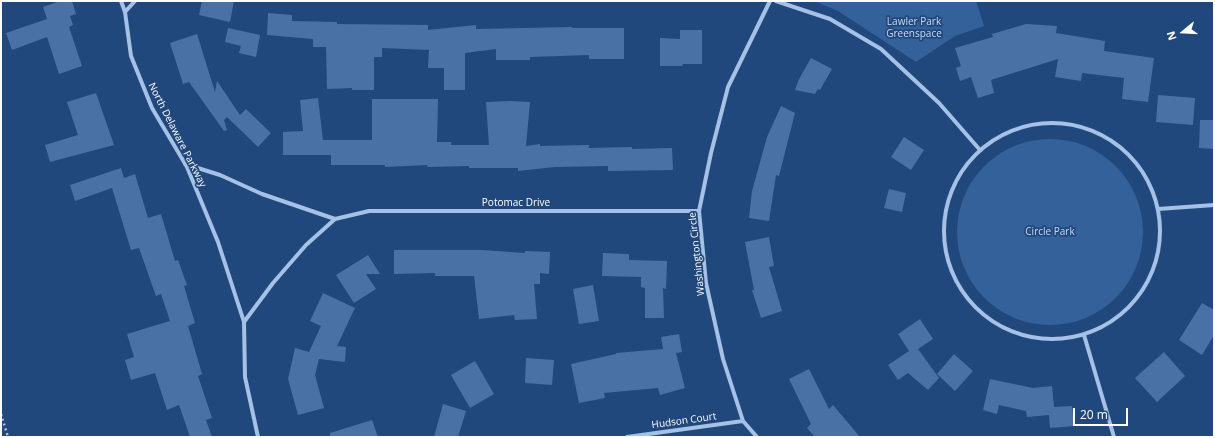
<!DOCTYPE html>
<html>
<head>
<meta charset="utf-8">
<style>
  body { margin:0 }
  #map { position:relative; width:1215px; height:438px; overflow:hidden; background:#21487d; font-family:"Open Sans",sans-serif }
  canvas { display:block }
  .frame { position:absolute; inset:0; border:2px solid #fff; pointer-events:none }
  .north { position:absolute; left:1163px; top:12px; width:40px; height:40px; -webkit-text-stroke:3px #21487d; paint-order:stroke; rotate:252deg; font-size:11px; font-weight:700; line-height:16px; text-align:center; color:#fff }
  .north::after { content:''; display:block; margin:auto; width:14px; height:18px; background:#fff; clip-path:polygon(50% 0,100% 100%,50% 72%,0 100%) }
  .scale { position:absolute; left:1073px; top:408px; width:55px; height:18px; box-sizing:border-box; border:2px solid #fff; border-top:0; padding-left:5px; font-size:12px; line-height:14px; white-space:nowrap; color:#fff; -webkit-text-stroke:3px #21487d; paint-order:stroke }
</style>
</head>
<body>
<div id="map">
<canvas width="1215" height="438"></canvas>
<div class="frame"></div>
<div class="north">N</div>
<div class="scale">20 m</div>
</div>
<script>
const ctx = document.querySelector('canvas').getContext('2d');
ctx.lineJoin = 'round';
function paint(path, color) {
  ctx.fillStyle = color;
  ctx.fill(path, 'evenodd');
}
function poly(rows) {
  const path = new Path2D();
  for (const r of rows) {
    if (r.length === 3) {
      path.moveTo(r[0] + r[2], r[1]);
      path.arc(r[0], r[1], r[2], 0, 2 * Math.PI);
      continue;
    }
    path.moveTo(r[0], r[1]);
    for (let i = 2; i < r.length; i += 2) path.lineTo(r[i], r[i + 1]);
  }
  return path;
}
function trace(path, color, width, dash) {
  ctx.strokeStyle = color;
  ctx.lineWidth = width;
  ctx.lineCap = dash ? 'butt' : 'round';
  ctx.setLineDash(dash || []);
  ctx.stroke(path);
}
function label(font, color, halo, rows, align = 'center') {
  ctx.font = font + ' "Open Sans",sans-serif';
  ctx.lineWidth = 3.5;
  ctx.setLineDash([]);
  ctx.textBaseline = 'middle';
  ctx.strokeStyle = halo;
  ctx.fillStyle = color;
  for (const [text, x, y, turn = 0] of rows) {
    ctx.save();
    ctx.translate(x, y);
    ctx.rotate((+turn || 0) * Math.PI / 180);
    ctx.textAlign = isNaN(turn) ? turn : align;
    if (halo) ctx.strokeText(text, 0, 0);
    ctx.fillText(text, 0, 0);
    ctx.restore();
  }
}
paint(poly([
  [814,1,976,1,984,26,955,36,916,62,838,11],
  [1050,232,93]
]), '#35619a');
paint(poly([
  [60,1,72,1,76,14,70,16,73,25,69,27,82,66,59,74,47,37,12,50,6,33,47,19,43,7],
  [202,1,234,1,230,22,199,15],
  [268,13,292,15,292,21,337,22,337,24,428,25,428,30,476,25,476,29,572,27,572,28,624,28,624,59,589,59,589,55,530,57,530,60,496,60,496,49,465,53,465,90,444,90,444,68,428,68,429,50,382,48,382,57,374,57,374,90,352,90,352,88,327,89,326,47,313,47,313,39,267,35],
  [1026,24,1057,26,1056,33,1105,41,1104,51,1154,58,1148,102,1122,99,1124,78,1082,73,1081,81,1055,77,1058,59,991,80,994,93,978,98,971,77,960,81,956,68,961,66,955,48,993,37,992,34],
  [228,28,260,35,256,57,239,53,241,46,225,42],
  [680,30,702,30,702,64,683,64,682,66,660,66,660,38,680,39],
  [197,34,215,92,217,81,240,115,246,109,271,133,258,147,227,117,224,120,227,130,224,131,189,82,183,84,170,43],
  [811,58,832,69,820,90,818,89,815,94,795,90,799,79],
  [96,93,114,145,50,162,45,145,78,135,67,102],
  [1158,95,1195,98,1193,125,1156,122],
  [318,98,323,140,372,140,372,99,438,99,437,142,451,142,451,145,489,145,486,102,510,101,530,102,526,146,540,144,540,146,589,145,589,148,632,147,632,149,672,148,673,170,608,171,608,166,555,167,518,171,518,168,469,168,469,166,428,167,427,165,385,167,385,165,331,165,331,155,283,155,283,132,303,131,300,100],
  [781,106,795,113,779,176,776,175,769,221,749,218,752,191,767,137],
  [1200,120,1214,120,1214,149,1199,148],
  [904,137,924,150,911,170,891,157],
  [121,168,124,178,135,174,148,218,161,214,175,261,178,260,187,285,184,286,195,323,188,326,202,374,198,376,212,418,206,420,212,437,190,437,179,405,167,410,155,373,131,380,125,360,134,357,127,334,170,321,161,294,156,296,139,248,131,250,112,188,75,201,70,185],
  [889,189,906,193,902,212,884,208],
  [769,237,774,266,769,267,782,311,761,318,752,290,754,290,745,242],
  [394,250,482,250,525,253,525,251,550,252,549,274,540,273,540,284,534,284,537,319,515,320,514,315,479,319,474,276,435,276,435,273,394,274],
  [603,253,629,254,629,260,667,261,666,289,663,288,664,318,645,318,645,288,641,287,641,277,602,276],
  [368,255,380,274,366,274,376,289,354,303,336,275],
  [593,285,599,321,579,324,573,289],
  [323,293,355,308,337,346,346,347,345,362,319,359,315,375,324,408,298,415,288,379,295,348,309,352,321,326,310,321],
  [1202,303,1214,310,1214,335,1202,355,1179,340],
  [920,319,933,339,918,349,939,378,928,390,908,373,898,380,888,365,909,351,898,334],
  [679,334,682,352,676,353,685,388,660,395,658,388,604,393,605,398,579,403,571,364,616,354,616,353,663,349,661,337],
  [1164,352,1185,376,1157,402,1135,378],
  [954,354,973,371,955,391,937,374],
  [526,358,554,360,552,385,525,383],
  [475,361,494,394,470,408,451,375],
  [809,369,829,409,833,405,860,437,815,437,807,428,811,424,789,379],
  [990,379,1033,388,1052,386,1054,407,1072,406,1074,426,1050,428,1049,415,1027,417,1026,411,999,405,997,414,983,410],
  [443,404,466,411,458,437,434,437],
  [372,420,378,437,330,437,330,433]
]), '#4a71a6');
trace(poly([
  [1,414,8,437]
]), '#a5c1e6', 2.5, [2, 3]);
trace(poly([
  [121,1,125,12,131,56,152,108,187,167,218,242,244,322,245,377,258,437],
  [776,1,830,19,881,49,939,103,980,150],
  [125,12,135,1],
  [1052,231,108],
  [185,164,220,175,262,194,335,219],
  [1158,209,1214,205],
  [244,322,273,283,306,245,335,219,369,211,699,211],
  [1084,335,1114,437],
  [627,437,743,421],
  [757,437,743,421,723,359,706,283,699,211,711,153,728,87,770,1]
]), '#a5c1e6', 4);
label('10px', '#c8dcf5', '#21487d', [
  ["Lawler Park",914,22],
  ["Greenspace",914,34],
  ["Circle Park",1050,232]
]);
label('10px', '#fff', '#21487d', [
  ["North Delaware Parkway",177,135,63],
  ["Potomac Drive",516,203],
  ["Washington Circle",697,254,-96],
  ["Hudson Court",684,421,-8]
]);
</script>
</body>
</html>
